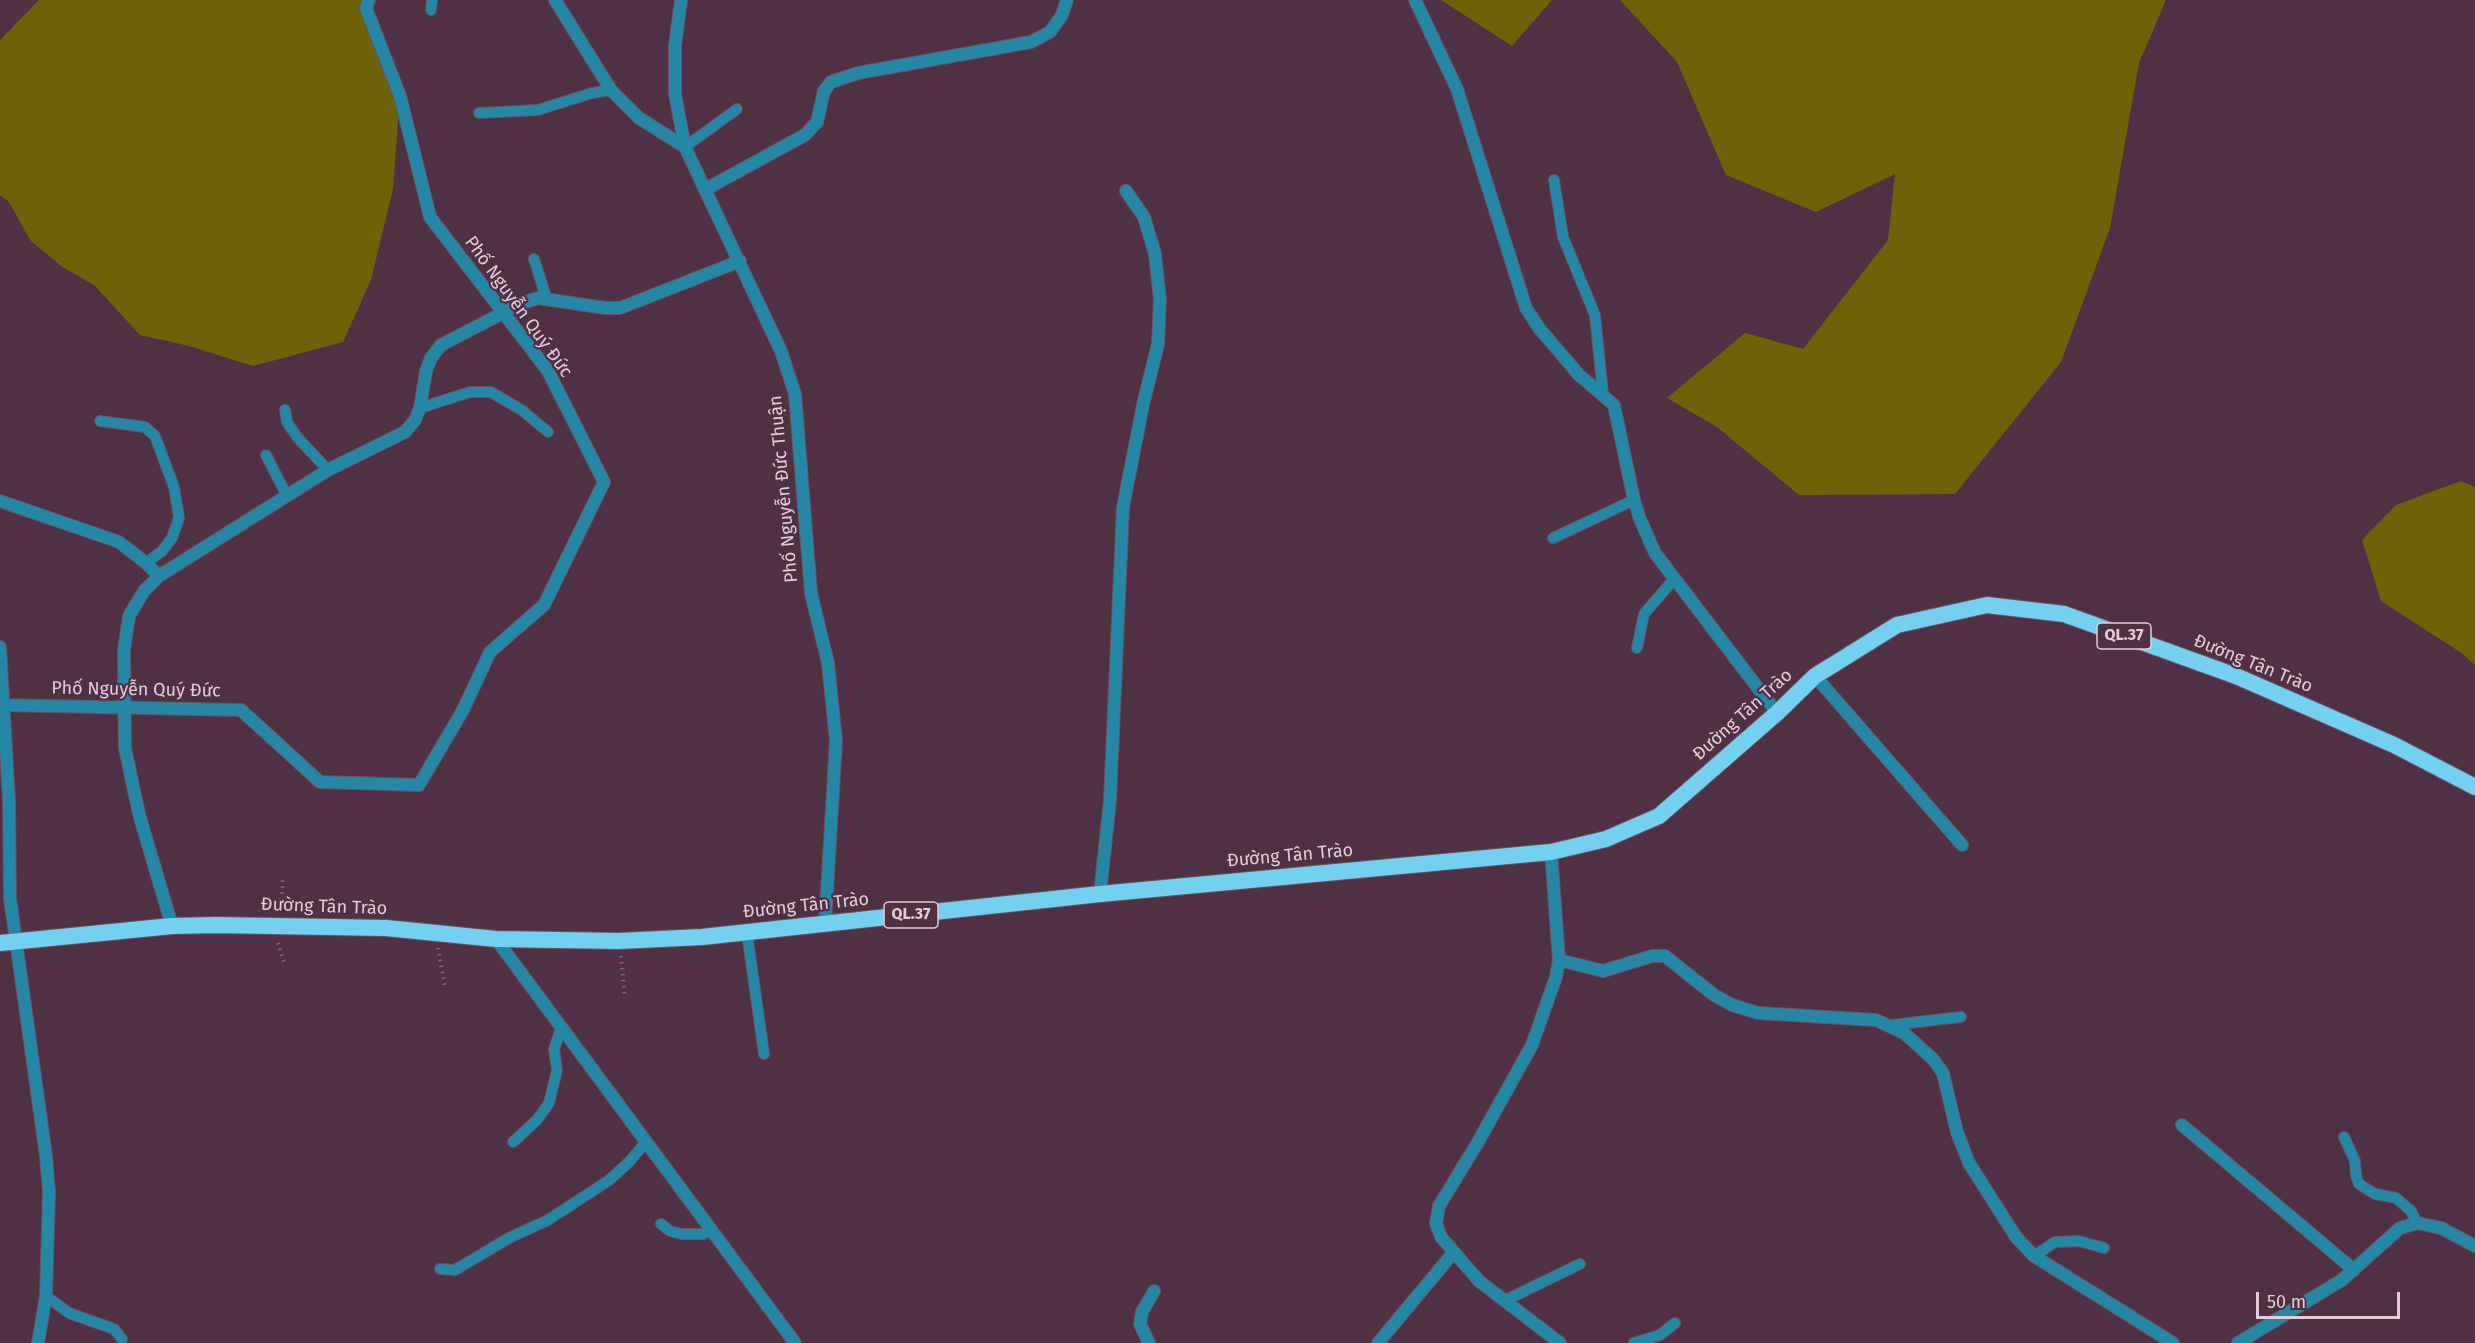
<!DOCTYPE html>
<html>
<head>
<meta charset="utf-8">
<style>
  body { margin:0 }
  #map { position:relative; width:2475px; height:1343px; overflow:hidden; background:#503144; font-family:"Fira Sans",sans-serif }
  canvas { display:block }
  .scale { position:absolute; left:2256px; top:1292px; width:144px; height:27px; box-sizing:border-box; border:3px solid #e1cdd8; border-top:0; padding-left:8px; font-size:18px; line-height:21px; white-space:nowrap; color:#e1cdd8; -webkit-text-stroke:4px #503144; paint-order:stroke }
</style>
</head>
<body>
<div id="map">
<canvas width="2475" height="1343"></canvas>
<div class="scale">50 m</div>
</div>
<script>
const ctx = document.querySelector('canvas').getContext('2d');
ctx.lineJoin = 'round';
function paint(path, color) {
  ctx.fillStyle = color;
  ctx.fill(path, 'evenodd');
}
function poly(rows) {
  const path = new Path2D();
  for (const r of rows) {
    path.moveTo(r[0], r[1]);
    for (let i = 2; i < r.length; i += 2) path.lineTo(r[i], r[i + 1]);
  }
  return path;
}
function trace(path, color, width, dash) {
  ctx.strokeStyle = color;
  ctx.lineWidth = width;
  ctx.lineCap = dash ? 'butt' : 'round';
  ctx.setLineDash(dash || []);
  ctx.stroke(path);
}
function label(font, color, halo, rows, align = 'center') {
  ctx.font = font + ' "Fira Sans",sans-serif';
  ctx.lineWidth = 4.5;
  ctx.setLineDash([]);
  ctx.textBaseline = 'middle';
  ctx.strokeStyle = halo;
  ctx.fillStyle = color;
  for (const [text, x, y, turn = 0] of rows) {
    ctx.save();
    ctx.translate(x, y);
    ctx.rotate((+turn || 0) * Math.PI / 180);
    ctx.textAlign = isNaN(turn) ? turn : align;
    if (halo) ctx.strokeText(text, 0, 0);
    ctx.fillText(text, 0, 0);
    ctx.restore();
  }
}
paint(poly([
  [39,0,364,0,400,96,393,189,371,280,343,342,253,366,189,346,140,335,94,285,61,266,30,240,9,202,0,195,0,40],
  [1441,0,1552,0,1512,46],
  [1620,0,2166,0,2139,63,2110,228,2061,362,1955,494,1799,495,1717,427,1667,398,1745,333,1803,349,1888,240,1895,174,1816,212,1726,175,1677,62],
  [2461,481,2475,487,2475,665,2460,652,2381,601,2362,540,2396,505]
]), '#6c6309');
const service = poly([
  [431,10,432,0],
  [479,113,538,110,592,93,611,90],
  [685,147,737,109],
  [1554,180,1563,237,1595,315,1603,394],
  [534,259,546,297],
  [420,408,470,392,491,392,523,411,548,432],
  [285,410,287,422,297,437,328,470],
  [100,421,145,427,155,436,174,487,179,518,172,538,162,551,146,563],
  [266,455,287,496],
  [1553,538,1634,500],
  [1637,648,1644,614,1674,579],
  [747,933,764,1054],
  [1891,1025,1961,1017],
  [2344,1137,2355,1161,2356,1176,2359,1184,2375,1194,2396,1198,2411,1211,2417,1223],
  [513,1142,537,1120,549,1103,557,1070,554,1049,561,1029],
  [661,1224,670,1231,681,1234,703,1234,710,1230],
  [2034,1256,2055,1242,2079,1241,2104,1248],
  [440,1269,455,1270,509,1238,548,1220,608,1181,629,1162,645,1143],
  [46,1296,69,1313,114,1329,122,1339],
  [1504,1301,1580,1264],
  [1634,1343,1660,1335,1675,1323]
]);
const minor = poly([
  [555,0,611,90,639,118,685,147],
  [1415,0,1457,89,1526,308,1539,328,1579,375,1614,405,1634,500,1640,519,1655,553,1777,713],
  [706,189,805,135,817,122,824,91,831,82,858,73,1031,42,1050,32,1062,15,1067,0],
  [0,501,119,542,146,563,159,576],
  [0,647,9,801,10,898,46,1156,49,1192,46,1296,38,1343],
  [1815,676,1962,845],
  [0,705,241,710,320,782,419,785,463,710,490,652,544,605,604,482,548,371,430,217,400,96,366,8,369,0],
  [1551,852,1559,960,1556,977,1532,1045,1478,1142,1439,1206,1436,1223,1441,1237,1479,1281,1560,1343],
  [1100,894,1110,800,1123,507,1143,405,1158,344,1160,300,1155,254,1144,217,1126,191],
  [172,926,139,814,125,748,124,650,129,616,144,591,159,576,328,470,405,432,415,420,420,408,426,371,431,358,441,345,522,303,538,298,605,308,620,308,740,261],
  [496,939,795,1343],
  [1559,960,1603,971,1652,956,1665,956,1714,995,1732,1005,1758,1013,1876,1020,1904,1033,1933,1059,1943,1073,1957,1132,1969,1163,2016,1237,2034,1256,2173,1343],
  [2182,1125,2354,1270],
  [1149,1343,1140,1324,1142,1312,1154,1291],
  [1378,1343,1454,1252],
  [2238,1343,2342,1280,2400,1228,2417,1223,2441,1228,2475,1246]
]);
const tertiary = poly([
  [681,0,675,46,675,94,685,147,781,351,795,394,811,593,828,663,836,741,825,924]
]);
const trunk = poly([
  [0,943,172,926,216,925,386,928,496,939,619,941,702,937,1100,894,1551,852,1606,839,1659,816,1777,713,1815,676,1897,625,1987,605,2064,614,2236,676,2394,745,2475,787]
]);
trace(service, '#6d5062', 12);
trace(minor, '#6d5062', 14);
trace(tertiary, '#6d5062', 14);
trace(trunk, '#6d5062', 18);
trace(poly([
  [277,911,282,896,283,876],
  [278,943,285,965],
  [438,948,445,987],
  [621,956,625,998]
]), '#806575', 4, [1.5, 4.5]);
trace(service, '#2387a5', 10);
trace(minor, '#2387a5', 12);
trace(tertiary, '#2387a5', 12);
trace(trunk, '#73d0f1', 16);
for (const [x, y, w] of [
  [2124,636,54],
  [911,915,54]
]) {
  const box = new Path2D();
  box.roundRect(x - w / 2, y - 13, w, 26, 4.5);
  ctx.fillStyle = '#503144';
  ctx.fill(box);
  trace(box, '#e1cdd8', 1.5);
}
label('bold 16px', '#e1cdd8', null, [
  ["QL.37",2124,636],
  ["QL.37",911,915]
]);
label('18px', '#e1cdd8', '#503144', [
  ["Phố Nguyễn Quý Đức",518,307,54],
  ["Phố Nguyễn Đức Thuận",784,489,-95],
  ["Đường Tân Trào",2253,664,22],
  ["Phố Nguyễn Quý Đức",136,690,1],
  ["Đường Tân Trào",1743,715,-42],
  ["Đường Tân Trào",1290,856,-5],
  ["Đường Tân Trào",806,906,-6],
  ["Đường Tân Trào",324,907,2]
]);
</script>
</body>
</html>
